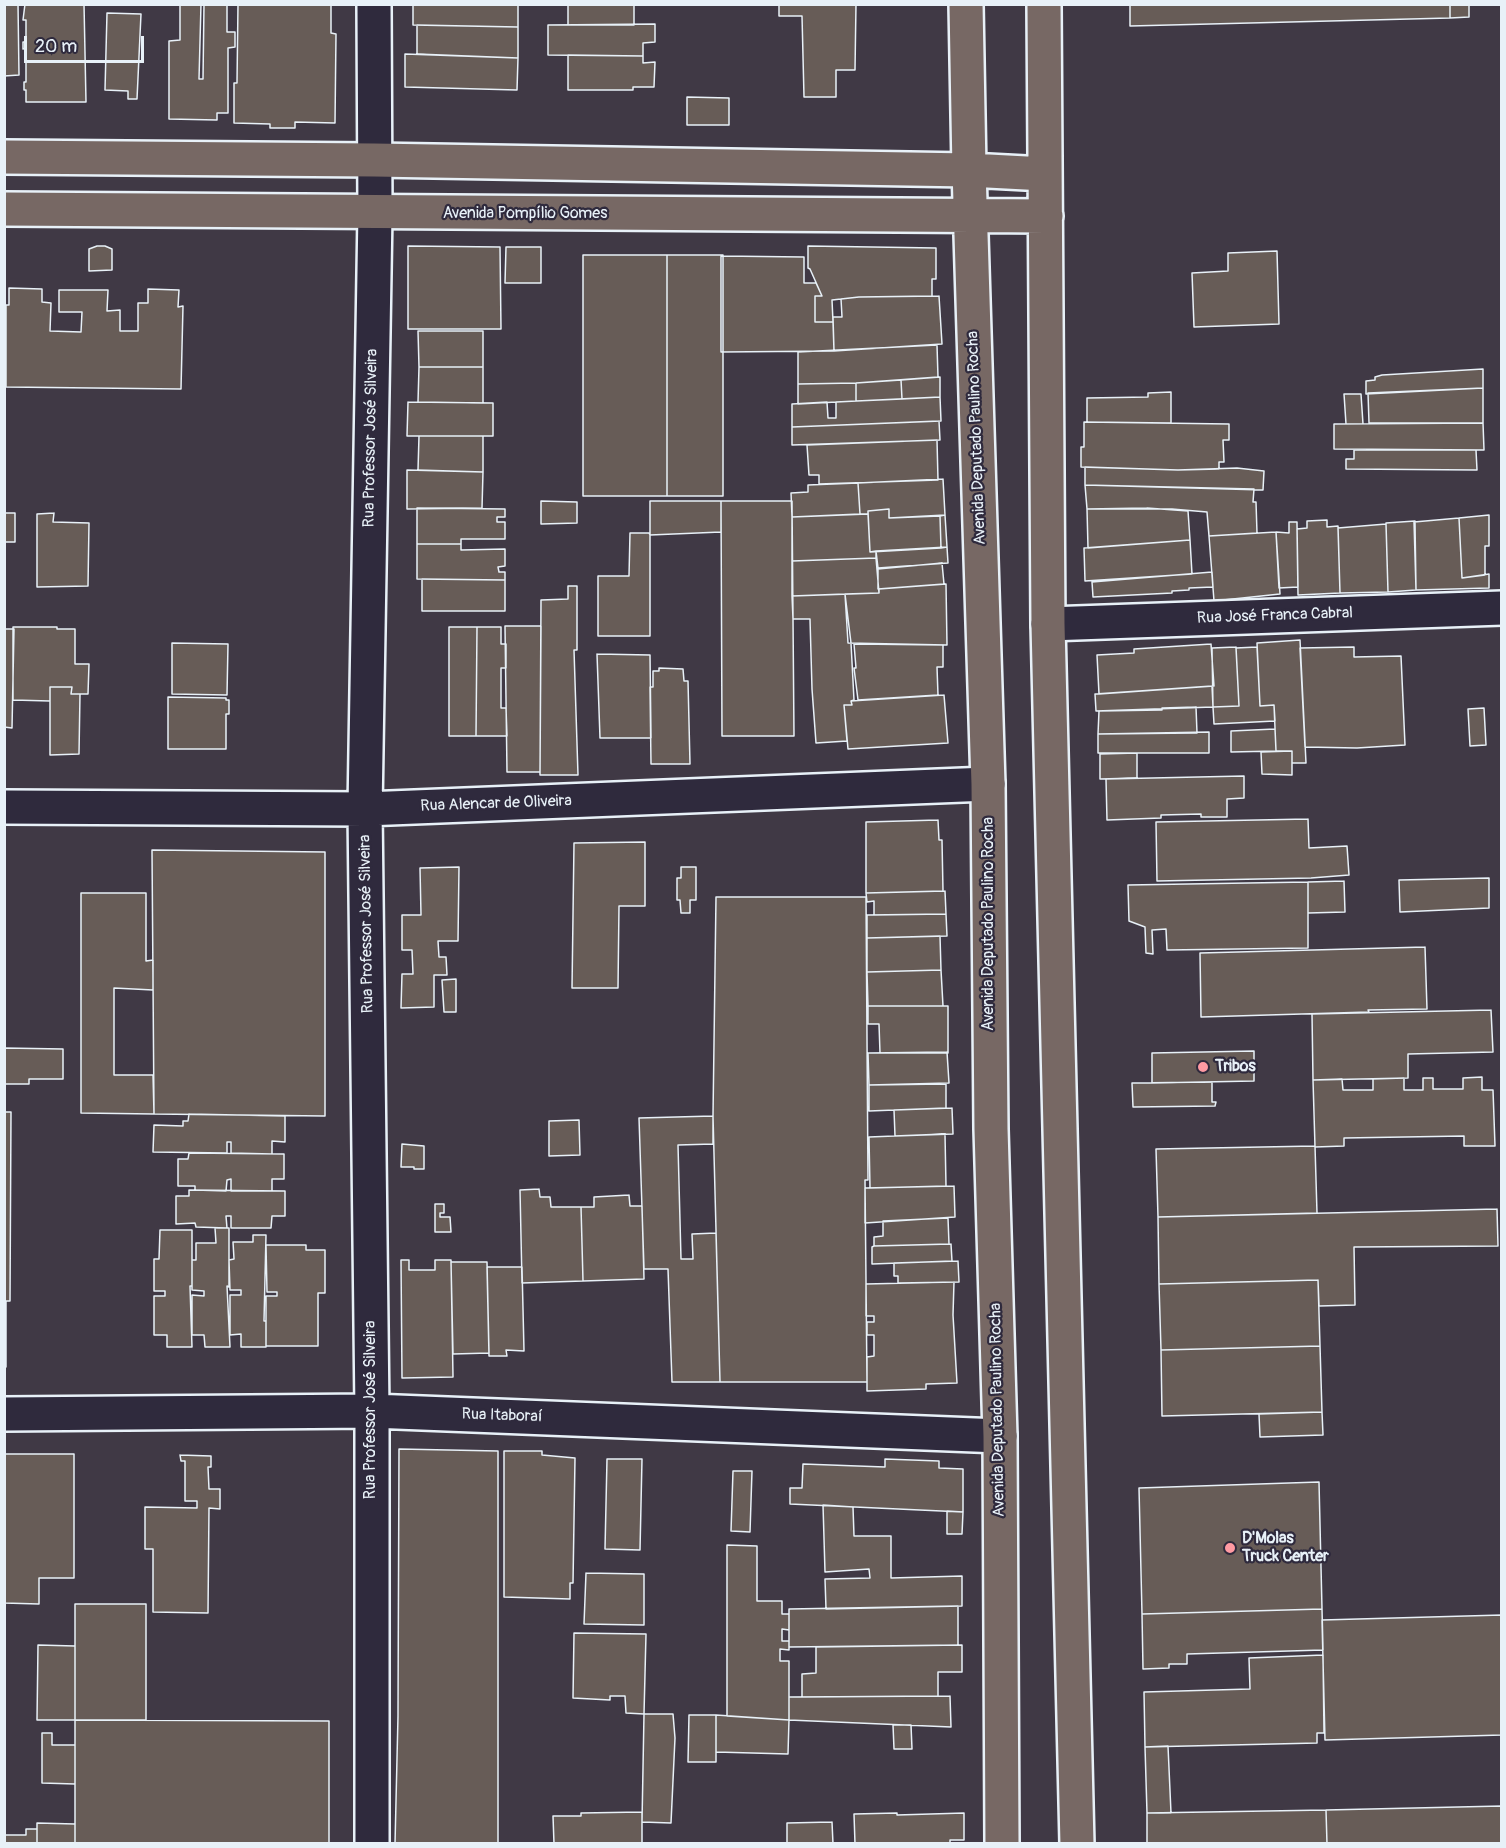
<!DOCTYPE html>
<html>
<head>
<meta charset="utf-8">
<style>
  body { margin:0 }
  #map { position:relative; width:1506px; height:1848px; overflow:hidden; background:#403945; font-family:Pangolin,sans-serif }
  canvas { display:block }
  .frame { position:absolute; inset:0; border:6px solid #e8f1f8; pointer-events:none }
  .scale { position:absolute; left:24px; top:36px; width:120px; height:27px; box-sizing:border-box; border:3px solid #e8f1f8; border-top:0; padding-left:8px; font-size:18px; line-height:21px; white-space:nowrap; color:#e8f1f8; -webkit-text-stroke:4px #2f2a3d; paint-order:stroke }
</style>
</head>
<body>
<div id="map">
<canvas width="1506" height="1848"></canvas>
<div class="frame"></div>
<div class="scale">20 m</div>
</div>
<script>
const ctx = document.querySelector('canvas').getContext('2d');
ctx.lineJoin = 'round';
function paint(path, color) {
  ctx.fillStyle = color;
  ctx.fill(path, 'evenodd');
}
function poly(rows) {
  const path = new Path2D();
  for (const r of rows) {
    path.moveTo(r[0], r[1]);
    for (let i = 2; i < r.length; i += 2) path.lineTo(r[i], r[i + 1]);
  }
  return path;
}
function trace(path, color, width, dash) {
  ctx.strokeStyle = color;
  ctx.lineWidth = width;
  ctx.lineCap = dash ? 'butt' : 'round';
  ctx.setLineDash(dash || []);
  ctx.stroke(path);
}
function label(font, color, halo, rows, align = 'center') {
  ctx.font = font + ' Pangolin,sans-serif';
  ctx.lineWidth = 4.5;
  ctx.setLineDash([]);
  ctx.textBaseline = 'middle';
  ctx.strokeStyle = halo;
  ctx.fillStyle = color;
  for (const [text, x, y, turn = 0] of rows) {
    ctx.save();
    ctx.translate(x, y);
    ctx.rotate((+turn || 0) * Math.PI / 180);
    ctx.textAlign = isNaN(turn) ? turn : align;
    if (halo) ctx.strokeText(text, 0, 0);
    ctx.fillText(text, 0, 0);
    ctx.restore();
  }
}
const building = poly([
  [4,4,18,4,19,75,4,76,4,4],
  [25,4,84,4,86,102,26,102,26,90,24,90,24,82,26,82,26,48,23,49,23,42,26,42,26,20,23,20,25,4],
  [180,4,201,4,199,79,203,79,204,4,227,4,227,32,235,32,235,47,228,48,228,113,217,113,217,120,169,119,169,41,180,40,180,4],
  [238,4,331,4,331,33,336,34,335,123,295,122,295,128,270,128,270,124,234,123,234,83,237,83,238,4],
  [413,4,518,4,518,27,413,25,413,4],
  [568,4,634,4,634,25,568,25,568,4],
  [779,4,856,4,855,70,836,70,836,97,804,97,802,16,779,16,779,4],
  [1130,4,1450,4,1450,18,1130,26,1130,4],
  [1450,4,1469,4,1469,17,1450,18,1450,4],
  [107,13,141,14,137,99,128,99,128,91,105,90,107,13],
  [655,24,655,42,643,43,643,56,548,55,548,25,655,24],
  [417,25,518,27,518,58,417,54,417,25],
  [405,54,518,58,517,90,405,87,405,54],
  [568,55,643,56,643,63,655,62,654,87,633,87,633,90,568,90,568,55],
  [687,97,729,98,729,125,687,125,687,97],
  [97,246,105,246,112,249,112,270,89,271,89,249,97,246],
  [408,246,500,247,501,329,408,329,408,246],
  [808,246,936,248,936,279,932,279,932,296,859,297,832,300,833,322,815,322,815,296,822,296,810,269,808,268,808,246],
  [506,247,541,247,541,283,505,283,506,247],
  [1277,251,1279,324,1194,327,1192,273,1228,271,1228,253,1277,251],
  [583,255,667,255,667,496,583,496,583,255],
  [667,255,723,255,723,496,667,496,667,255],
  [721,256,804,257,804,283,816,283,822,296,815,296,815,322,833,322,834,351,721,352,721,256],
  [9,288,42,289,42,302,51,303,50,331,81,332,82,312,59,312,59,290,108,290,107,311,120,310,120,331,138,331,138,303,148,303,148,289,179,290,178,307,183,306,181,389,6,387,6,305,9,305,9,288],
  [939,296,942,344,834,351,833,317,842,317,841,299,859,297,939,296],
  [418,331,483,331,483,367,419,367,418,331],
  [937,345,938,377,856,383,798,384,798,352,937,345],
  [419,367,483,367,483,403,418,402,419,367],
  [1483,369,1483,388,1366,394,1366,381,1375,380,1375,377,1382,375,1483,369],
  [940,377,940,397,902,399,901,380,940,377],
  [901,380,902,399,856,401,856,383,901,380],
  [856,383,856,401,798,404,798,384,856,383],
  [1483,388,1483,423,1369,423,1368,393,1483,388],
  [1171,392,1171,423,1087,422,1087,398,1148,397,1148,393,1171,392],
  [1344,394,1361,394,1363,424,1346,424,1344,394],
  [940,397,941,421,792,427,792,404,827,402,828,418,836,418,836,402,940,397],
  [408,402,493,403,493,436,407,436,408,402],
  [939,421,940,440,792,445,792,427,939,421],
  [1084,422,1229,424,1229,440,1223,440,1224,462,1219,462,1219,469,1178,470,1081,467,1081,447,1084,447,1084,422],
  [1483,423,1484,450,1334,449,1334,424,1483,423],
  [419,436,483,436,483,472,418,470,419,436],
  [937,440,938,480,819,484,819,475,809,475,807,445,937,440],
  [1354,450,1476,450,1477,470,1346,469,1346,459,1354,459,1354,450],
  [1085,467,1178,470,1237,468,1264,471,1263,490,1085,485,1085,467],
  [407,470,483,472,482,508,407,509,407,470],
  [943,479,945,515,889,518,889,509,868,511,868,514,860,514,858,483,943,479],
  [858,483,860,514,792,517,791,493,808,492,808,485,858,483],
  [1085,485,1254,489,1253,502,1256,502,1257,533,1209,536,1207,512,1172,509,1087,509,1085,485],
  [541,501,577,502,577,523,541,524,541,501],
  [650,501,721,501,721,532,650,535,650,501],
  [721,501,792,501,794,736,722,736,721,501],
  [417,508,505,509,505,517,497,517,497,522,505,522,505,539,461,539,461,544,417,544,417,508],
  [1147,508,1188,511,1190,540,1088,548,1087,509,1147,508],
  [889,509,889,518,940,516,941,548,870,552,868,511,889,509],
  [4,513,15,513,15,542,4,542,4,513],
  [54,513,53,522,89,523,88,586,37,587,37,514,54,513],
  [868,514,870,552,876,551,876,558,792,561,792,517,868,514],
  [945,515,947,547,941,548,940,516,945,515],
  [1489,515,1489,546,1485,546,1485,575,1462,578,1459,518,1489,515],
  [1459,518,1462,578,1489,574,1489,588,1416,590,1414,522,1459,518],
  [1327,520,1327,527,1338,526,1340,593,1298,595,1297,529,1307,528,1307,521,1327,520],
  [1415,521,1416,590,1388,592,1386,523,1415,521],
  [1289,522,1297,522,1297,524,1298,587,1279,588,1276,532,1289,533,1289,522],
  [1386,524,1388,592,1340,593,1338,528,1386,524],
  [1276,532,1280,594,1214,601,1209,536,1276,532],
  [630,533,649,533,650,535,650,636,598,636,598,576,629,576,630,533],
  [1190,540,1192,574,1085,581,1084,548,1190,540],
  [417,544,461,544,461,550,505,549,505,566,498,567,499,572,505,572,505,580,417,579,417,544],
  [947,547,948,563,878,568,876,551,947,547],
  [876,558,879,593,792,596,792,561,876,558],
  [942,563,944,584,878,589,878,569,942,563],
  [1212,572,1213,587,1189,588,1189,590,1172,591,1172,593,1093,597,1092,582,1212,572],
  [422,579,505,580,505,611,422,611,422,579],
  [946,584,947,645,848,643,845,594,879,593,879,589,946,584],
  [568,586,577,586,577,650,574,650,578,775,540,775,541,600,568,599,568,586],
  [845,594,851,643,854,700,851,701,852,705,844,705,847,741,816,743,812,689,810,619,793,619,792,596,845,594],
  [505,626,541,626,540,772,507,772,505,626],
  [13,627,57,627,57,629,75,629,75,664,89,664,88,694,71,694,72,687,50,687,50,701,13,700,13,627],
  [449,627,477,627,476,736,449,736,449,627],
  [477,627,501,627,501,644,506,644,506,668,501,668,501,708,506,708,507,736,476,736,477,627],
  [4,629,14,629,12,728,4,727,4,629],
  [1300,640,1306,763,1292,763,1292,751,1276,751,1274,705,1260,706,1257,643,1300,640],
  [172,643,228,644,227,695,172,694,172,643],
  [854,644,943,645,943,667,937,667,938,695,858,700,854,668,856,668,854,644],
  [1211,644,1214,686,1099,694,1097,655,1134,653,1134,649,1211,644],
  [1236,647,1239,706,1213,707,1212,648,1236,647],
  [1257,647,1260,706,1274,705,1275,721,1214,724,1213,707,1239,706,1236,648,1257,647],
  [1354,647,1354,657,1401,656,1405,745,1357,748,1305,747,1300,648,1354,647],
  [597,654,650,655,651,738,600,738,597,654],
  [659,668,683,669,684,681,688,681,690,764,651,764,650,687,653,687,653,671,659,671,659,668],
  [1212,686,1213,707,1096,711,1095,694,1212,686],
  [50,687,72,687,71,694,80,694,79,754,50,755,50,687],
  [944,695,948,743,848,749,844,705,852,705,851,701,944,695],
  [168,697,226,698,226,700,229,700,229,714,226,714,226,749,168,749,168,697],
  [1196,707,1197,733,1098,734,1099,711,1162,710,1162,708,1196,707],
  [1484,708,1486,745,1470,746,1468,709,1484,708],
  [1275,729,1276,751,1231,752,1231,731,1275,729],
  [1209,732,1209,753,1098,753,1098,734,1209,732],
  [1292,751,1292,775,1262,774,1261,752,1292,751],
  [1137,753,1137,778,1100,779,1100,754,1137,753],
  [1244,776,1244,798,1227,799,1227,817,1201,817,1201,814,1161,815,1161,818,1107,820,1106,779,1244,776],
  [1308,819,1309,848,1347,846,1349,875,1311,878,1157,881,1156,822,1308,819],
  [938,820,939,840,942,840,943,891,866,893,866,822,938,820],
  [645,842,645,906,619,906,618,988,572,988,574,843,645,842],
  [152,850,325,852,325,1116,154,1114,152,850],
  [459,867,458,941,438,941,439,957,446,957,447,975,434,975,434,1007,401,1008,402,974,413,974,412,950,402,950,402,915,421,915,420,868,459,867],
  [681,867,696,867,696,900,690,900,690,913,681,913,680,900,677,900,677,878,681,878,681,867],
  [1489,878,1489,908,1400,912,1399,880,1489,878],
  [1344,881,1345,912,1308,913,1308,882,1344,881],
  [1308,882,1308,948,1167,950,1166,929,1152,930,1153,954,1146,953,1145,927,1129,921,1128,885,1308,882],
  [945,891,946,914,874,915,874,901,867,902,866,893,945,891],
  [81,893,146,893,146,961,153,960,153,990,114,988,114,1075,153,1075,154,1114,81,1113,81,893],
  [716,897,866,897,868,1180,865,1180,867,1382,720,1382,713,1116,716,897],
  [946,914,947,936,867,938,867,915,946,914],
  [940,936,941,970,867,972,867,938,940,936],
  [1425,947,1427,1009,1368,1010,1369,1012,1201,1017,1200,953,1425,947],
  [941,970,943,1006,868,1006,867,972,941,970],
  [456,979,456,1012,444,1012,442,980,456,979],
  [868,1006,948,1006,948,1053,880,1053,879,1024,868,1024,868,1006],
  [1491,1010,1493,1052,1408,1054,1408,1078,1313,1080,1312,1014,1491,1010],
  [4,1048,63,1049,63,1079,29,1079,29,1084,4,1084,4,1048],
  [1254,1051,1254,1081,1152,1083,1152,1053,1254,1051],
  [947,1052,949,1083,869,1085,868,1053,947,1052],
  [1482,1077,1482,1090,1493,1090,1495,1146,1464,1146,1464,1136,1344,1138,1344,1146,1315,1147,1313,1080,1342,1079,1343,1090,1373,1090,1373,1079,1404,1078,1404,1090,1423,1090,1423,1078,1433,1078,1433,1089,1463,1089,1463,1078,1482,1077],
  [1212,1082,1212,1102,1216,1102,1215,1106,1133,1107,1132,1083,1212,1082],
  [946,1084,946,1108,869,1111,869,1085,946,1084],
  [952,1108,953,1134,895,1136,894,1110,952,1108],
  [4,1112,11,1112,10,1301,6,1301,6,1367,4,1367,4,1112],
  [189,1114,285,1116,285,1142,272,1141,272,1154,231,1153,231,1142,227,1142,227,1153,153,1152,154,1125,183,1126,183,1121,188,1121,189,1114],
  [713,1116,713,1144,678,1145,681,1259,693,1259,692,1234,716,1233,720,1382,672,1382,668,1269,644,1269,639,1118,713,1116],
  [579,1120,580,1155,549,1156,549,1121,579,1120],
  [945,1134,946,1186,870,1188,869,1137,945,1134],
  [402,1144,424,1146,424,1169,414,1169,414,1167,401,1167,402,1144],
  [1315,1146,1317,1213,1158,1217,1156,1149,1315,1146],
  [189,1153,284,1154,284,1179,272,1179,272,1191,231,1191,231,1179,227,1180,226,1191,195,1190,195,1186,178,1186,178,1159,188,1159,189,1153],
  [954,1186,955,1217,865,1223,865,1188,954,1186],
  [539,1189,540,1197,550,1197,551,1207,581,1207,583,1281,522,1283,520,1190,539,1189],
  [189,1190,285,1191,285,1216,272,1216,271,1228,231,1228,231,1216,226,1216,227,1228,196,1227,195,1223,176,1224,176,1196,189,1196,189,1190],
  [629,1195,630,1206,642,1206,644,1279,583,1281,581,1207,594,1207,594,1197,629,1195],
  [435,1204,444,1204,444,1213,440,1213,440,1217,450,1217,451,1232,435,1232,435,1204],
  [1497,1209,1498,1246,1354,1247,1355,1305,1319,1306,1318,1280,1159,1284,1158,1217,1497,1209],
  [948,1218,949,1244,874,1246,874,1237,883,1236,883,1221,948,1218],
  [215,1228,229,1228,229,1287,227,1286,230,1347,205,1347,204,1335,192,1335,192,1295,204,1296,204,1291,192,1290,192,1260,196,1260,196,1243,216,1243,215,1228],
  [160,1230,192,1230,192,1286,190,1286,192,1347,167,1347,167,1335,154,1335,154,1296,165,1296,165,1291,154,1291,154,1259,159,1259,160,1230],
  [253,1235,266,1235,264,1321,266,1321,266,1347,241,1347,241,1334,230,1335,230,1295,241,1295,241,1290,230,1290,229,1260,234,1259,233,1242,253,1242,253,1235],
  [951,1244,952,1261,872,1264,872,1247,874,1246,951,1244],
  [266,1245,306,1245,306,1250,325,1250,325,1293,318,1293,318,1346,266,1346,266,1296,277,1296,277,1292,267,1292,266,1245],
  [401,1260,409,1260,409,1270,435,1270,435,1260,451,1260,453,1377,402,1378,401,1260],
  [958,1261,959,1282,898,1283,898,1276,894,1276,894,1263,958,1261],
  [451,1262,487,1262,489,1353,453,1354,451,1262],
  [487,1267,522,1267,524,1351,506,1350,507,1356,489,1356,487,1267],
  [1318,1280,1320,1346,1161,1350,1159,1284,1318,1280],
  [954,1282,953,1315,957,1383,926,1384,926,1389,867,1391,867,1357,874,1356,874,1335,867,1335,867,1322,874,1322,874,1316,866,1316,866,1284,954,1282],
  [1320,1346,1322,1412,1162,1416,1161,1350,1320,1346],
  [1322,1412,1323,1435,1260,1437,1259,1414,1322,1412],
  [399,1449,498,1451,498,1844,395,1844,398,1716,399,1449],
  [504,1451,542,1451,542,1455,575,1458,573,1583,570,1583,570,1599,504,1597,504,1451],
  [4,1454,74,1454,74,1578,39,1578,39,1604,4,1603,4,1454],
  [180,1455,211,1456,211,1467,208,1467,209,1489,220,1489,220,1509,209,1508,208,1613,153,1612,153,1549,145,1549,145,1507,197,1508,197,1501,185,1501,185,1461,181,1461,180,1455],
  [607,1459,642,1459,640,1550,605,1549,607,1459],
  [885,1459,939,1461,939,1468,963,1469,963,1512,790,1504,790,1488,802,1488,803,1464,885,1467,885,1459],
  [733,1471,752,1471,750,1532,731,1531,733,1471],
  [1319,1482,1322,1609,1142,1614,1139,1488,1319,1482],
  [823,1505,853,1507,854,1536,891,1536,891,1578,962,1576,962,1606,826,1609,825,1579,870,1578,869,1569,825,1572,823,1505],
  [947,1511,963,1512,962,1534,947,1534,947,1511],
  [727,1545,757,1546,757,1601,782,1601,782,1614,789,1614,789,1630,782,1629,782,1641,789,1641,789,1650,780,1649,780,1661,789,1661,789,1720,727,1716,727,1545],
  [586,1573,644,1574,644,1625,584,1624,586,1573],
  [75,1604,146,1604,146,1720,75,1720,75,1604],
  [958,1606,958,1645,789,1647,789,1609,958,1606],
  [1322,1609,1323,1650,1187,1654,1187,1664,1169,1664,1169,1668,1143,1669,1142,1614,1322,1609],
  [1502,1615,1502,1735,1325,1740,1322,1620,1502,1615],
  [574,1633,646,1634,644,1714,626,1713,625,1696,610,1696,610,1700,573,1698,574,1633],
  [38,1645,75,1646,75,1720,37,1720,38,1645],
  [962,1645,962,1672,938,1672,938,1696,802,1697,802,1674,816,1673,816,1647,962,1645],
  [1323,1655,1324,1733,1317,1733,1317,1743,1145,1747,1144,1692,1250,1689,1249,1658,1323,1655],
  [950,1696,951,1727,789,1720,789,1697,950,1696],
  [644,1714,673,1714,675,1738,671,1823,642,1822,644,1714],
  [689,1715,716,1715,716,1762,688,1762,689,1715],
  [716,1715,789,1720,788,1754,716,1752,716,1715],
  [75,1720,329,1721,329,1844,75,1844,75,1720],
  [893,1725,911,1725,912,1749,894,1749,893,1725],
  [42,1733,52,1733,52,1745,75,1745,75,1784,42,1783,42,1733],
  [1168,1746,1171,1813,1147,1813,1145,1747,1168,1746],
  [1502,1806,1502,1844,1327,1844,1326,1810,1502,1806],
  [1326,1810,1327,1844,1147,1844,1147,1813,1326,1810],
  [642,1812,642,1844,554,1844,553,1816,581,1816,581,1813,642,1812],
  [897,1813,897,1815,964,1813,964,1840,950,1840,950,1844,855,1844,854,1814,897,1813],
  [832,1822,833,1844,787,1844,787,1823,832,1822],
  [37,1823,75,1824,75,1844,37,1844,37,1823],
  [26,1829,37,1829,37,1844,4,1844,4,1835,26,1835,26,1829]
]);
paint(building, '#675c57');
trace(building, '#e8f1f8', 1.5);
const minor = poly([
  [1048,624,1502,608],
  [4,807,365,809,988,784],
  [4,1414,372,1411,1000,1436],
  [372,1844,372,1411,365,809,375,213,374,4]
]);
const major = poly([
  [966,4,969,170,988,784,991,1129,1000,1436,1002,1844],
  [1044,4,1048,624,1077,1844],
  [4,157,374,160,969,170,1045,174],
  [4,209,1046,216]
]);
trace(minor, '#e8f1f8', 38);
trace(major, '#e8f1f8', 38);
trace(minor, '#2f2a3d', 33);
trace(major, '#776864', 33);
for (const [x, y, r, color] of [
  [1203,1067,6,"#ff9aa2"],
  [1230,1548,6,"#ff9aa2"]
]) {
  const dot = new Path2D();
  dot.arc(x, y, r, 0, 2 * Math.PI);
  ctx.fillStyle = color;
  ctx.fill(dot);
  trace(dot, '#2f2a3d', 2);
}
label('16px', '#e8f1f8', '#2f2a3d', [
  ["Avenida Pompílio Gomes",525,214],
  ["Rua Professor José Silveira",371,438,-89],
  ["Avenida Deputado Paulino Rocha",977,438,-92],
  ["Rua José Franca Cabral",1275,616,-2],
  ["Rua Alencar de Oliveira",496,804,-2],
  ["Rua Professor José Silveira",367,924,-91],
  ["Avenida Deputado Paulino Rocha",989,924,-90],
  ["Rua Professor José Silveira",371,1410,-90],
  ["Avenida Deputado Paulino Rocha",998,1410,-91],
  ["Rua Itaboraí",502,1416,2]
]);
label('bold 16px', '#e8f1f8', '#2f2a3d', [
  ["Tribos",1215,1067],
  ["D'Molas",1242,1539],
  ["Truck Center",1242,1557]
], 'left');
</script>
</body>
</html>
